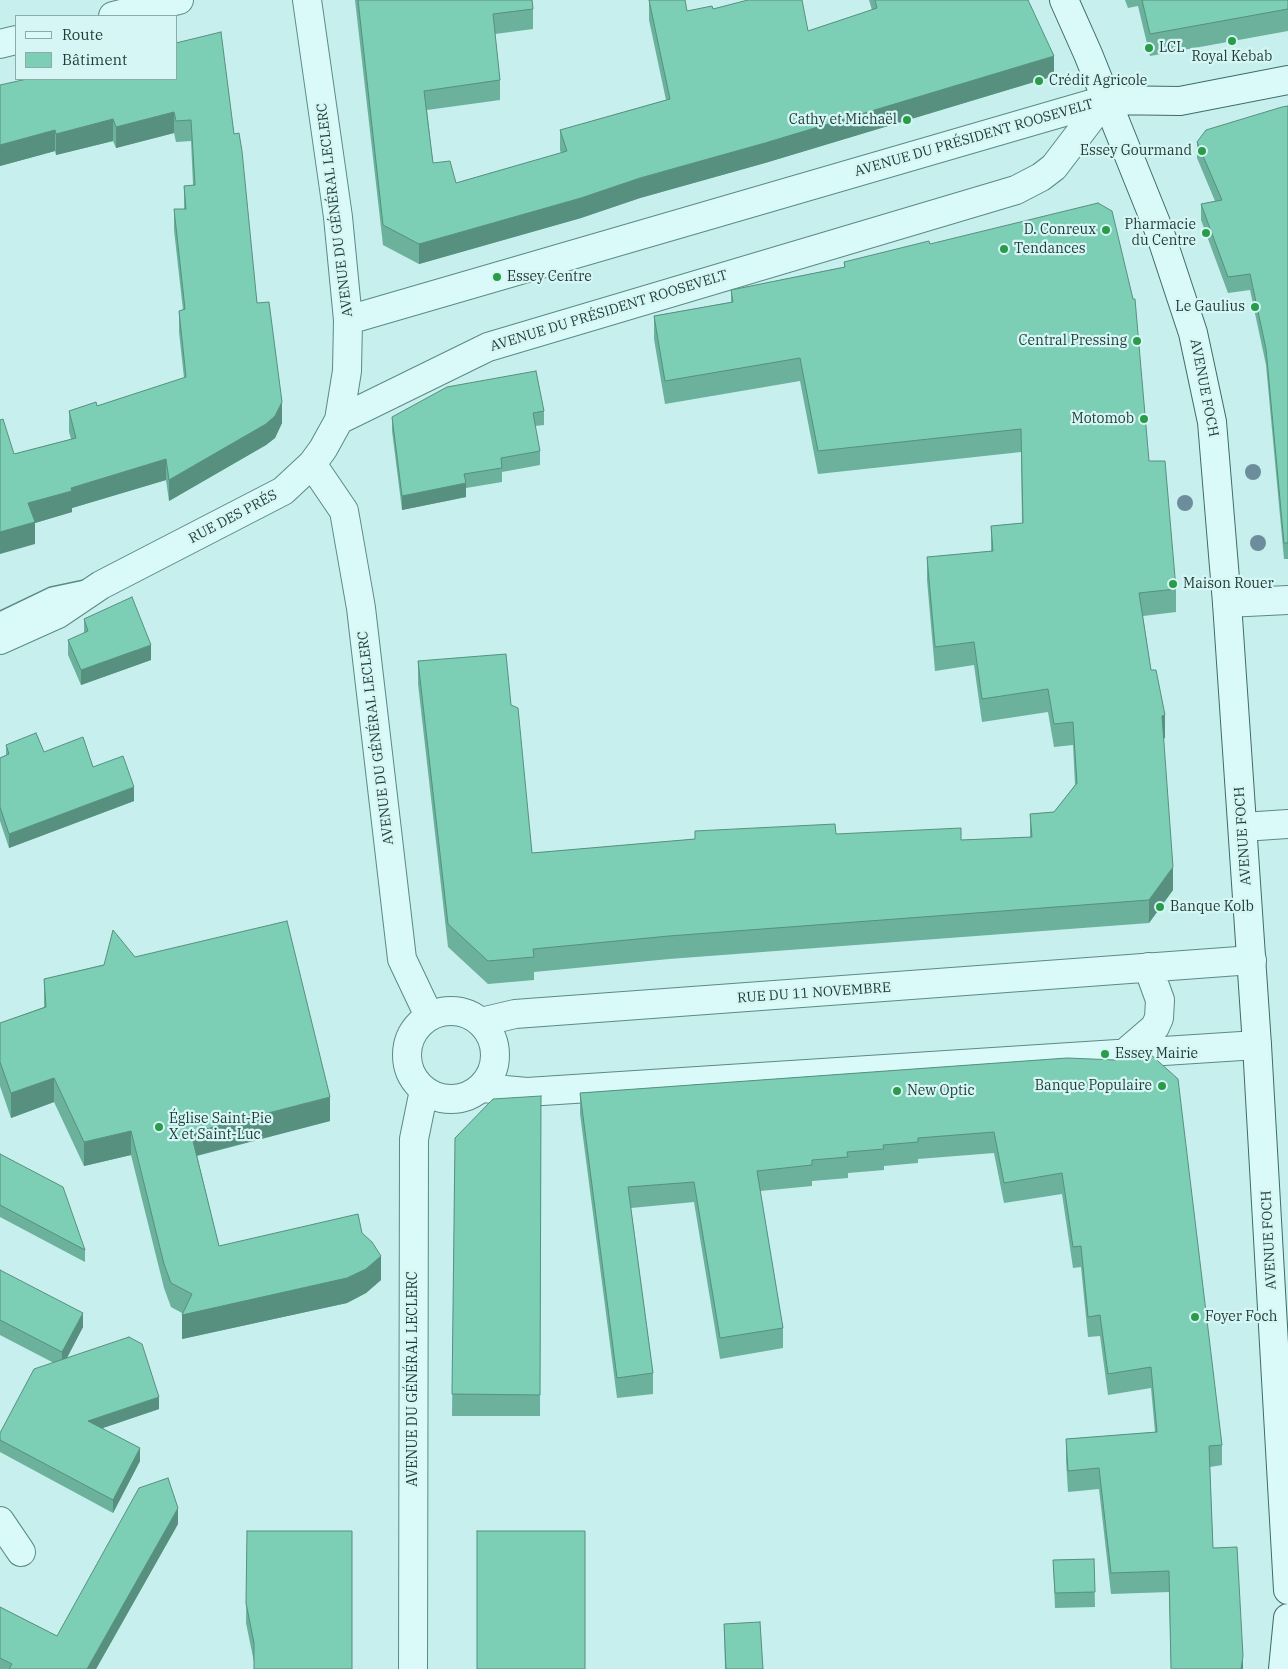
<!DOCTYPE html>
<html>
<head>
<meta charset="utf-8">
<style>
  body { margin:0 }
  #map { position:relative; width:1288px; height:1669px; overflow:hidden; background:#c6efee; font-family:"IBM Plex Serif",serif }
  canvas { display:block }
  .legend { position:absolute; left:15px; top:15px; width:162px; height:65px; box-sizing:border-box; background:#d6f6f6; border:1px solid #8daba8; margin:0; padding:6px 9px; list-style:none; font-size:15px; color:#1f3b34 }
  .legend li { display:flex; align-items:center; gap:10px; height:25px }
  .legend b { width:25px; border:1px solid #8daba8 }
</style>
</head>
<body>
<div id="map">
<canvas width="1288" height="1669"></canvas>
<ul class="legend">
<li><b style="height:6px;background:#daf9f9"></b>Route</li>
<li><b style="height:14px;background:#7cceb4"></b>Bâtiment</li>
</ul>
</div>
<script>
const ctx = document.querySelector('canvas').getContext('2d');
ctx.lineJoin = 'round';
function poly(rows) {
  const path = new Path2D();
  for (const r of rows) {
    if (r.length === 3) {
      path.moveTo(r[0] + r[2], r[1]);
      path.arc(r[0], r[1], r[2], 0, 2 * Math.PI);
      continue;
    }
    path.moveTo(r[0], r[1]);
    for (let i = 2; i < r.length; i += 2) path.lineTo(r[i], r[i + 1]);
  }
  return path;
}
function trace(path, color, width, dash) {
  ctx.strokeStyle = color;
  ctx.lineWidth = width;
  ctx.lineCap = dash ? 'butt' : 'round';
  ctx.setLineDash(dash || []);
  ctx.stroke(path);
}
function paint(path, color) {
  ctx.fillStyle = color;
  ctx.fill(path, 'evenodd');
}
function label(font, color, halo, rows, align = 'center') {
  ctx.font = font + ' "IBM Plex Serif",serif';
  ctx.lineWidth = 4.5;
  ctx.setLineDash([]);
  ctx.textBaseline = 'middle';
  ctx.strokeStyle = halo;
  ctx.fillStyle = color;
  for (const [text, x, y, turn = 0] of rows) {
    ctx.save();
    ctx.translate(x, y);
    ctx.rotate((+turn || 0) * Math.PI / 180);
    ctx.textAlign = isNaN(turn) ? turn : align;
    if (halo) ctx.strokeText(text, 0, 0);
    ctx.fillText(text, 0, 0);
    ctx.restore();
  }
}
const lane = poly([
  [0,620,52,595,85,588]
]);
const street = poly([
  [113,16,179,0],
  [0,44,16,40],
  [348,320,1105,100],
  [339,420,488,347,1016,190,1041,177,1054,167,1105,100],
  [312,464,344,511,361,608,402,959,429,1016],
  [1227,603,1288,600],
  [0,640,58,614,101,585,283,491,312,464,323,449,339,420,347,371,348,320,338,217,307,0],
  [1243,827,1288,824],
  [451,1055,44],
  [481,1022,515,1014,1252,960],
  [1126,1052,1155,1027,1159,1018,1160,1000,1148,967],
  [483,1088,527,1092,1257,1045],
  [0,1521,21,1552],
  [413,1669,414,1139,424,1090]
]);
const secondary = poly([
  [1064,0,1088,54,1160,233,1193,333,1212,422,1227,603,1257,1045,1288,1590],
  [1105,100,1180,101,1288,80],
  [1283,1669,1288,1618]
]);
trace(lane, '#5b8b82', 18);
trace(street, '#5b8b82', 30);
trace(secondary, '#3e6d63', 30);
trace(lane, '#daf9f9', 15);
trace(street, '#daf9f9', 28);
trace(secondary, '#daf9f9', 28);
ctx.fillStyle = '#6e8d9c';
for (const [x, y] of [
  [1253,472],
  [1185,503],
  [1258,543]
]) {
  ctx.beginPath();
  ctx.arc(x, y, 8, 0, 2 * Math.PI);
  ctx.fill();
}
paint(poly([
  [355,0,532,0,533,9,533,29,495,34,500,80,500,100,427,110,433,163,456,183,561,153,560,150,560,130,666,100,649,20,649,0,687,11,713,9,808,31,872,10,869,0,1028,0,1054,76,765,163,640,198,581,218,419,264,383,245],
  [1125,0,1288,0,1288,31,1150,56,1138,6,1128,8],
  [176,79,234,134,257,303,282,423,275,438,266,445,169,501,166,480,72,508,72,512,35,523,35,544,14,454,71,439,69,432,69,411,97,406,184,378,179,332,179,311,183,310,174,230,174,209,184,209,184,186,193,185,191,141,176,142,174,133,116,148,113,141,56,155,55,151,0,166,0,85],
  [1288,106,1288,559,1284,559,1266,365,1250,290,1228,293,1201,220,1201,204,1215,201,1197,158,1197,142],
  [930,244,1149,461,1176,589,1176,612,1143,616,1151,670,1165,738,1163,739,1173,890,1149,923,669,959,534,972,534,980,488,984,448,947,418,684,418,661,511,705,532,853,695,839,695,831,836,834,961,840,1030,837,1030,814,1054,812,1075,785,1073,745,1054,747,1048,712,982,722,974,665,935,671,927,580,927,557,991,551,991,526,1022,523,1021,452,818,474,800,381,665,404,654,339,654,316,731,302,731,290,844,267,844,262],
  [544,411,544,425,535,426,540,451,540,465,502,472,502,482,466,488,466,497,402,510,392,431,392,417],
  [84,619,151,660,81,685,68,655,68,640,84,634],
  [6,745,44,752,93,767,134,801,9,848,0,821,0,758,6,755],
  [135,957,330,1121,197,1156,219,1246,362,1233,381,1280,366,1293,347,1303,182,1339,182,1313,171,1307,164,1288,131,1155,84,1166,54,1102,11,1118,0,1086,0,1023,44,1007,44,979],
  [1067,1058,1222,1445,1222,1465,1210,1467,1213,1548,1243,1669,1171,1669,1169,1592,1111,1594,1099,1489,1068,1492,1066,1460,1066,1439,1155,1432,1151,1388,1108,1395,1100,1336,1088,1337,1081,1267,1073,1268,1062,1194,1004,1203,994,1153,918,1159,918,1163,884,1166,884,1170,848,1173,848,1178,812,1181,812,1186,760,1191,783,1328,783,1348,720,1359,694,1202,631,1208,653,1373,653,1394,617,1398,580,1114,580,1093],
  [541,1096,540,1416,452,1416,455,1138],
  [0,1154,85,1250,85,1262,0,1217],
  [0,1270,83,1327,67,1358,159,1409,103,1428,140,1461,113,1513,0,1452,0,1433,54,1363,0,1335],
  [178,1524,96,1669,0,1669,0,1607,57,1636],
  [247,1531,352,1531,254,1662,246,1623],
  [1094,1559,1095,1607,1055,1608,1053,1560],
  [724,1624,763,1669,725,1669]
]), '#6bb19b');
paint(poly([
  [1054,56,1054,76,765,163,640,198,581,218,419,264,419,244],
  [174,112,174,133,116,148,116,127],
  [113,119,113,141,56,155,56,134],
  [55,130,55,151,0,166,0,145],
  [282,402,282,423,275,438,266,445,169,501,169,480],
  [166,459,166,480,72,508,72,512,35,523,35,544,0,554,0,532,28,503,71,488],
  [466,483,466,497,402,510,402,496],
  [151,645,151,660,81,685,81,670],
  [1165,715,1165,738,1162,739,1162,716],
  [134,787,134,801,9,848,9,834],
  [1173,867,1173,890,1149,923,1149,900],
  [54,1078,54,1102,11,1118,11,1093],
  [330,1097,330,1121,191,1157,191,1133],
  [131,1131,131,1155,84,1166,84,1142],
  [381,1256,381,1280,366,1293,347,1303,182,1339,182,1315],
  [83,1313,83,1327,62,1367,62,1352],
  [159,1397,159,1409,88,1433,88,1421],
  [140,1448,140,1461,113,1513,113,1500],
  [178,1508,178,1524,96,1669,87,1669],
  [1243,1656,1243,1669,1241,1669]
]), '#57907e');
const building = poly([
  [358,0,532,0,533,9,493,14,500,80,424,91,433,163,450,161,456,183,567,151,560,130,670,99,649,0,685,0,687,11,712,6,713,9,748,0,802,0,808,31,877,8,875,0,1028,0,1054,56,765,143,640,178,581,198,419,244,383,225,358,0],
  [1142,0,1288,0,1288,9,1150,34,1142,0],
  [221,32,234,134,239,133,242,151,257,303,269,302,282,402,275,416,266,424,169,480,166,459,71,488,72,491,28,503,35,522,0,532,0,420,3,419,14,454,76,438,69,411,96,402,97,406,186,377,179,311,185,309,174,209,186,209,184,186,195,185,191,120,176,121,174,112,116,127,113,119,56,134,55,130,0,145,0,85,27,79,176,79,176,43,221,32],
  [1288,106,1288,543,1284,543,1266,349,1250,274,1228,277,1201,204,1222,200,1197,142,1206,130,1282,107,1288,106],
  [1098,203,1112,211,1133,299,1135,299,1149,461,1165,461,1176,589,1139,593,1151,670,1156,670,1165,715,1162,716,1173,867,1149,900,669,936,533,949,534,957,488,961,448,924,418,661,506,654,511,705,518,708,532,853,695,839,695,831,835,824,836,834,961,828,961,840,1032,837,1030,814,1054,812,1077,783,1073,722,1054,724,1048,689,982,699,974,642,935,647,927,557,993,551,991,526,1023,523,1021,429,818,451,800,358,665,381,654,316,733,302,731,290,845,267,844,262,929,241,930,244,1098,203],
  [536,371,544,411,533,413,540,451,501,458,502,468,464,474,466,483,402,496,392,417,447,387,536,371],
  [132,597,151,645,81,670,68,640,88,631,84,619,132,597],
  [36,733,44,752,83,737,93,767,123,756,134,787,9,834,0,807,0,758,9,754,6,745,36,733],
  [287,921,330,1097,191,1133,219,1246,358,1214,362,1233,372,1242,381,1256,366,1269,347,1278,182,1315,192,1294,171,1283,164,1264,131,1131,84,1142,54,1078,11,1093,0,1062,0,1023,46,1007,44,979,104,965,113,930,135,957,287,921],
  [1148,1052,1178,1079,1222,1445,1209,1446,1213,1548,1237,1547,1243,1656,1241,1669,1171,1669,1169,1571,1111,1573,1099,1468,1068,1471,1066,1439,1157,1432,1151,1367,1108,1374,1100,1315,1088,1317,1081,1246,1073,1247,1062,1173,1004,1183,994,1132,918,1138,918,1142,883,1145,884,1149,847,1152,848,1157,812,1160,812,1165,757,1171,783,1328,720,1338,694,1182,628,1187,653,1373,617,1378,580,1093,1067,1058,1116,1060,1116,1055,1148,1052],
  [541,1096,540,1395,452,1394,455,1138,493,1099,541,1096],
  [0,1154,63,1187,85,1250,0,1205,0,1154],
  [0,1270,83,1313,62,1352,0,1320,0,1270],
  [129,1337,142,1344,159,1397,88,1421,140,1448,113,1500,0,1440,0,1433,34,1369,129,1337],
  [168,1478,178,1508,87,1669,9,1669,12,1664,0,1658,0,1607,57,1636,139,1488,168,1478],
  [247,1531,352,1531,352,1669,254,1669,254,1643,246,1603,247,1531],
  [477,1531,585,1531,585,1669,477,1669,477,1531],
  [1094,1559,1095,1592,1055,1593,1053,1560,1094,1559],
  [760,1622,763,1669,726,1669,724,1624,760,1622]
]);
paint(building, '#7cceb4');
trace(building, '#57907e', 1);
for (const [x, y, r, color] of [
  [1232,41,5,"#2a9b48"],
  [1149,48,5,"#2a9b48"],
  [1039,81,5,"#2a9b48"],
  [907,120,5,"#2a9b48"],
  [1202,151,5,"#2a9b48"],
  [1106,230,5,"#2a9b48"],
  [1206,233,5,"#2a9b48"],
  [1004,249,5,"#2a9b48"],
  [497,277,5,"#2a9b48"],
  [1255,307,5,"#2a9b48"],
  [1137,341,5,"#2a9b48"],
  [1144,419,5,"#2a9b48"],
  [1173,584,5,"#2a9b48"],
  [1160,907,5,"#2a9b48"],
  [1105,1054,5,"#2a9b48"],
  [1162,1086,5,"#2a9b48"],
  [897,1091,5,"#2a9b48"],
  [159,1127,5,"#2a9b48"],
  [1195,1317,5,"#2a9b48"]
]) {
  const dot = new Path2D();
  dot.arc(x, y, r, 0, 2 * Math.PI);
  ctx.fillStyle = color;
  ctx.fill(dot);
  trace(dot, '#d6f6f6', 2);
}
label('14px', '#1f3b34', '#d6f6f6', [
  ["LCL",1159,48],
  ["Royal Kebab",1232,57,"center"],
  ["Crédit Agricole",1049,81],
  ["Cathy et Michaël",897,120,"right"],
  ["Essey Gourmand",1192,151,"right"],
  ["Pharmacie",1196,225,"right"],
  ["du Centre",1196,241,"right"],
  ["D. Conreux",1096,230,"right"],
  ["Tendances",1014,249],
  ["Essey Centre",507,277],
  ["Le Gaulius",1245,307,"right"],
  ["Central Pressing",1127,341,"right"],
  ["Motomob",1134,419,"right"],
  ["Maison Rouer",1183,584],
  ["Banque Kolb",1170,907],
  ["Essey Mairie",1115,1054],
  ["Banque Populaire",1152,1086,"right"],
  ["New Optic",907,1091],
  ["Église Saint-Pie",169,1119],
  ["X et Saint-Luc",169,1135],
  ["Foyer Foch",1205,1317]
], 'left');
label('14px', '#1f3b34', '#d6f6f6', [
  ["AVENUE DU PRÉSIDENT ROOSEVELT",974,138,-16],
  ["AVENUE DU GÉNÉRAL LECLERC",335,210,-97],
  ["AVENUE DU PRÉSIDENT ROOSEVELT",609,311,-17],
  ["AVENUE FOCH",1204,388,79],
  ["RUE DES PRÉS",233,517,-28],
  ["AVENUE DU GÉNÉRAL LECLERC",376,738,-97],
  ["AVENUE FOCH",1243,836,-94],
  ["RUE DU 11 NOVEMBRE",814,993,-4],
  ["AVENUE FOCH",1269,1240,-93],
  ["AVENUE DU GÉNÉRAL LECLERC",413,1379,-90]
]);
</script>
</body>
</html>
